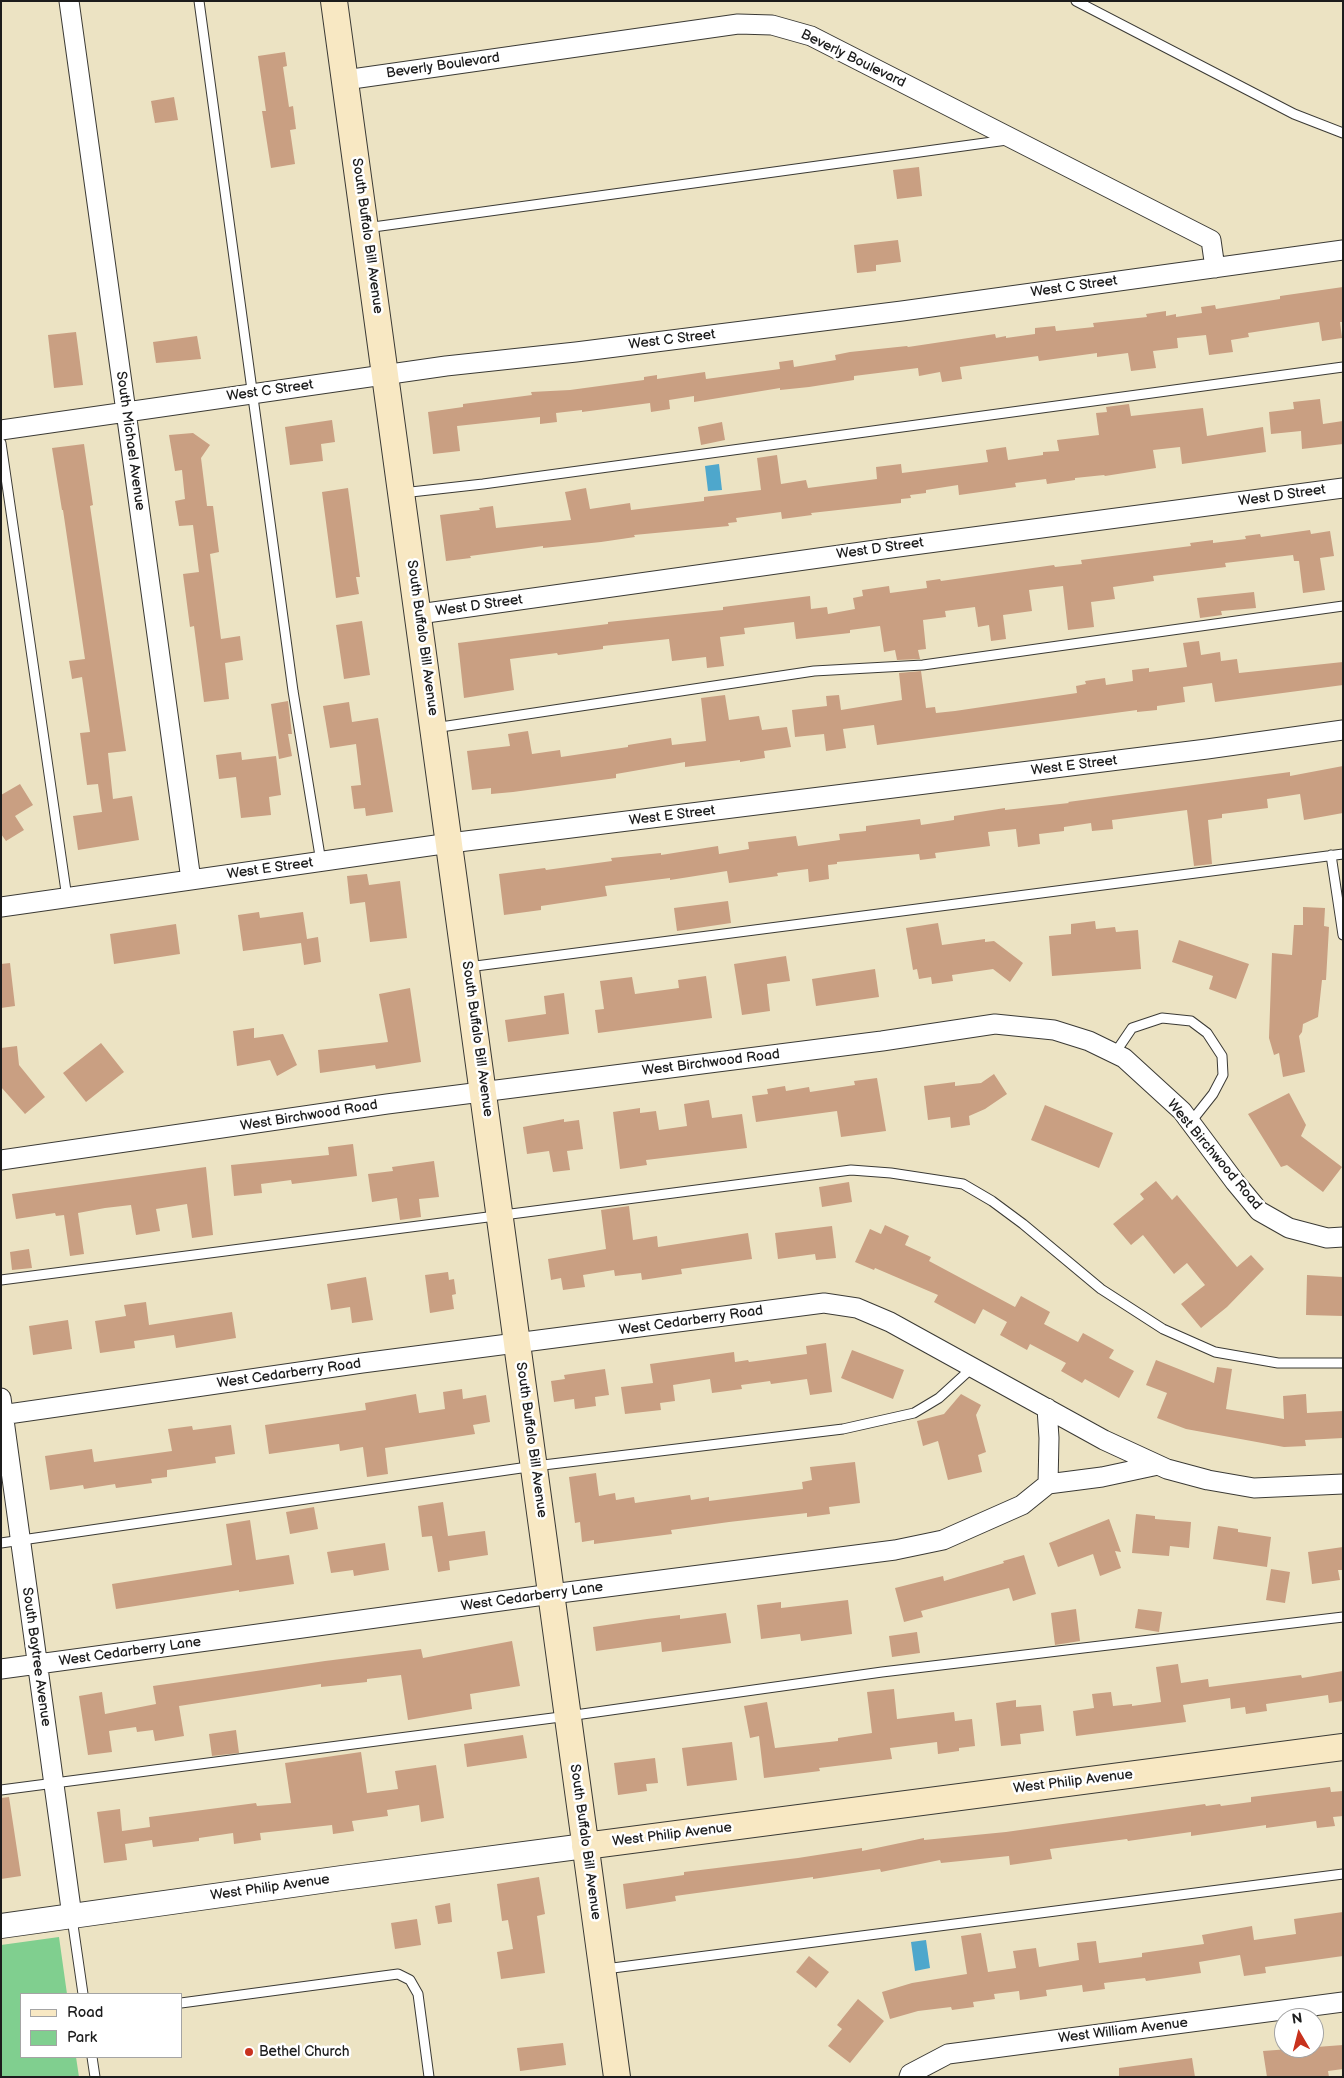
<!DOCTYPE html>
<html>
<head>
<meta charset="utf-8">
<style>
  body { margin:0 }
  #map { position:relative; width:1344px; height:2078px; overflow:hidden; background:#ece3c3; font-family:"Balsamiq Sans",sans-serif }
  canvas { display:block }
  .frame { position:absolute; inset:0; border:2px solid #1c1c1c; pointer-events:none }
  .legend { position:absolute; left:20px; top:1993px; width:162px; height:65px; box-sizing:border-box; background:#fff; border:1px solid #a4a4a4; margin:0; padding:6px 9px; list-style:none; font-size:15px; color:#1c1c1c }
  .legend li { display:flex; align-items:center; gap:10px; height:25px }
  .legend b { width:25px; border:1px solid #a4a4a4 }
  .north { position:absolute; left:1274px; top:2008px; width:50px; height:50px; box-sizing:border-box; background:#fff; border:1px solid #a4a4a4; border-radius:50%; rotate:352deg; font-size:14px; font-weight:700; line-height:20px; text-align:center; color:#1c1c1c }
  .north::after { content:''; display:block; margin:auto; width:18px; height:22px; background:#c8321e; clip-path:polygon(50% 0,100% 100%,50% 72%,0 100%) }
</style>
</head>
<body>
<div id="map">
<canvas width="1344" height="2078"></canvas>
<div class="frame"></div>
<ul class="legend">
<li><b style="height:6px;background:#f8e8c3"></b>Road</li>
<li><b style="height:14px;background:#80cf8f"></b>Park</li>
</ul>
<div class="north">N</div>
</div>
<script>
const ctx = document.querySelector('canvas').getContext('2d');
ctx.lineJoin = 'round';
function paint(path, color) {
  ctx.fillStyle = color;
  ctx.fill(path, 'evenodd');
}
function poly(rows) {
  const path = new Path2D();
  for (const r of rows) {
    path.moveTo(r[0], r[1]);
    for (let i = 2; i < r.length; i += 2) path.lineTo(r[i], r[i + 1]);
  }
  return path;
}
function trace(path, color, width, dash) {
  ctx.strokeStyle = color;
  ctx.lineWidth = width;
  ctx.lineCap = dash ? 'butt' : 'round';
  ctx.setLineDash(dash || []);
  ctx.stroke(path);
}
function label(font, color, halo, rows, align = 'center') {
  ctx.font = font + ' "Balsamiq Sans",sans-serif';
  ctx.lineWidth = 5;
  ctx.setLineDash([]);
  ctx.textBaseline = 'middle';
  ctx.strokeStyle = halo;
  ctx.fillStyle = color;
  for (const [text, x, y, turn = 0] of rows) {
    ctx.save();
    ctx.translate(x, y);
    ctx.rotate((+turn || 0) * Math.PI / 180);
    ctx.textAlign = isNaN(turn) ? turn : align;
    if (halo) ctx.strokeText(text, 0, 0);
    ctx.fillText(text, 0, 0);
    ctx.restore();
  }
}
paint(poly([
  [59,1937,67,1994,21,1994,21,2057,76,2057,79,2077,1,2077,1,1945]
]), '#80cf8f');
paint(poly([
  [719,464,722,490,708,491,705,466],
  [926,1940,930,1968,915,1971,911,1942]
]), '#4ea7cc');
paint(poly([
  [285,52,287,66,283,67,289,107,293,106,296,129,290,130,295,164,271,168,262,111,266,111,258,56],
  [174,97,178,120,155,123,151,101],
  [919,167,922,196,897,199,893,170],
  [898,240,901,262,876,265,876,271,857,273,854,245],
  [1343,287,1343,322,1340,322,1342,338,1322,341,1319,322,1248,333,1249,337,1231,340,1233,352,1209,355,1206,335,1177,338,1178,348,1153,351,1156,368,1131,371,1128,353,1097,357,1097,353,1039,361,1038,356,960,367,962,379,942,382,940,372,919,376,918,368,854,376,854,380,809,387,780,390,780,388,694,402,694,396,669,400,670,409,651,412,650,403,582,412,582,410,556,413,557,422,540,424,540,417,457,426,460,451,433,454,428,412,463,407,463,404,532,395,531,392,570,390,644,380,644,377,657,375,657,379,705,372,706,379,780,369,779,362,793,360,794,367,836,360,835,355,850,352,907,346,908,347,995,334,996,338,1006,336,1006,338,1035,334,1035,328,1055,326,1056,331,1094,327,1093,323,1147,317,1146,314,1166,311,1166,316,1176,314,1176,317,1202,313,1201,307,1215,305,1216,309,1280,299,1280,296],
  [76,332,83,385,54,388,48,335],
  [197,336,201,359,156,363,153,342],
  [1320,399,1323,424,1343,421,1343,444,1302,449,1301,431,1271,434,1269,412,1294,409,1293,402],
  [1129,404,1131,416,1203,408,1207,436,1263,427,1266,452,1182,464,1180,447,1153,450,1156,468,1105,476,1104,475,1075,478,1075,480,1047,484,1046,479,1015,483,1016,487,959,495,958,485,926,490,926,493,910,495,911,498,901,499,901,503,811,513,812,515,782,519,781,512,736,518,737,522,728,523,729,526,634,535,635,537,601,542,543,548,543,546,470,556,471,558,446,561,440,515,480,510,479,508,493,506,496,528,571,520,565,492,586,488,590,509,630,503,631,510,704,501,704,497,761,490,757,458,777,455,781,484,806,480,808,488,877,479,876,467,901,464,902,473,988,462,986,450,1006,447,1008,460,1043,455,1043,452,1059,451,1057,440,1099,435,1096,413,1107,412,1106,407],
  [332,420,335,442,321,444,323,461,290,465,285,427],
  [722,422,725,440,701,445,698,427],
  [193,433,210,445,201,458,207,506,213,506,219,552,210,554,221,639,240,636,243,660,225,663,229,699,204,702,194,626,190,627,183,574,199,572,193,525,179,526,175,501,185,499,182,470,175,471,169,435],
  [84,444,93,505,90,506,126,751,108,753,113,799,132,796,139,840,78,850,73,816,102,812,98,784,87,785,80,733,90,732,82,677,72,679,69,661,85,659,63,510,62,510,52,448],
  [348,488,360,577,356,577,359,594,336,598,322,492],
  [1310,530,1311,534,1330,531,1334,556,1320,558,1325,590,1303,593,1299,561,1294,561,1293,555,1225,563,1226,567,1153,576,1154,581,1113,587,1115,599,1091,602,1094,627,1068,630,1063,586,1029,590,1032,611,1003,615,1006,639,991,641,989,625,978,627,975,607,945,611,946,617,923,620,926,649,918,650,920,659,897,660,895,650,884,652,880,626,850,630,850,633,796,639,794,622,744,628,745,634,720,637,724,666,707,668,706,657,672,661,669,639,603,646,603,649,558,655,557,653,510,659,514,690,464,698,458,643,608,624,608,622,723,610,723,607,810,596,811,609,827,607,828,614,855,609,853,598,863,596,862,590,889,586,890,593,927,588,926,581,940,579,941,581,1054,565,1055,567,1082,564,1081,560,1191,546,1190,543,1213,540,1213,543,1246,539,1245,536,1260,534,1261,537],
  [1254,592,1256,608,1221,611,1222,615,1200,618,1197,598],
  [362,621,370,675,344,679,336,625],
  [1199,641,1201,655,1220,652,1221,661,1237,659,1239,673,1343,662,1343,685,1215,702,1212,683,1183,687,1185,702,1157,706,1157,710,1137,712,1137,710,877,745,874,725,843,729,846,748,826,751,824,734,795,737,792,710,827,706,826,696,839,695,841,710,902,700,899,673,921,671,926,708,935,707,936,713,955,711,1077,693,1076,686,1086,684,1085,681,1105,678,1106,685,1133,681,1132,670,1149,668,1149,672,1187,667,1183,643],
  [725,695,729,720,759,716,762,730,787,727,791,747,764,751,765,758,740,762,740,760,685,767,685,762,616,774,616,778,513,792,491,794,491,788,472,790,467,751,510,746,508,734,528,731,532,754,560,750,561,757,628,747,628,745,671,738,672,745,706,741,701,698],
  [288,701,292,734,288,734,292,756,279,759,271,704],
  [349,702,352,722,378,718,393,812,366,816,365,808,354,809,351,786,361,785,356,744,330,748,323,706],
  [241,752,242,760,276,756,281,795,269,797,271,815,241,818,236,777,219,779,216,755],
  [1343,766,1343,813,1304,820,1300,794,1267,799,1268,808,1222,814,1222,818,1208,820,1212,864,1194,866,1187,810,1112,820,1113,829,1092,831,1091,823,1064,827,1064,831,1039,834,1040,844,1018,847,1016,829,988,832,990,846,935,853,936,858,920,860,919,854,837,862,837,864,828,865,829,879,809,882,808,869,777,873,778,876,729,883,727,871,670,880,670,878,605,886,607,896,541,906,541,910,504,915,499,874,545,868,546,870,612,861,611,858,661,853,661,855,718,846,719,854,749,849,748,842,796,836,798,846,840,840,839,834,866,831,866,826,920,819,921,825,954,820,954,816,1005,808,1005,810,1069,803,1068,802,1290,772,1290,776],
  [20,784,33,805,15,816,24,830,6,841,1,834,1,795],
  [367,874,369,885,400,881,407,938,370,942,365,902,350,904,347,876],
  [728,901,731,923,677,931,674,908],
  [1303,907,1325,908,1324,926,1329,927,1326,980,1322,980,1318,1017,1303,1024,1302,1032,1299,1036,1305,1072,1283,1077,1279,1053,1274,1055,1269,1038,1272,953,1292,955,1294,925,1303,925],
  [259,912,260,918,303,912,307,939,318,937,321,962,304,965,301,943,243,951,238,915],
  [1095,921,1096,929,1115,927,1116,932,1138,930,1141,969,1052,976,1049,936,1071,934,1071,924],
  [938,923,942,945,985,939,985,942,994,941,1023,963,1010,982,993,969,952,975,953,981,932,984,931,977,919,979,917,969,913,970,906,928],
  [176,924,180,954,114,964,110,934],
  [1179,940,1249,964,1236,999,1209,989,1213,976,1172,962],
  [786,956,790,981,767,984,770,1011,742,1015,734,964],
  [10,963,15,1006,1,1008,1,964],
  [875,969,879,997,816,1006,812,979],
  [706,976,712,1018,598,1033,595,1010,604,1009,600,981,632,977,635,994,679,988,678,980],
  [410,988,421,1062,376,1069,375,1065,320,1073,318,1050,388,1042,379,994],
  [564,993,569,1034,508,1042,505,1020,546,1014,544,996],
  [254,1028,254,1038,283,1034,297,1065,277,1076,270,1060,237,1066,233,1031],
  [101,1043,124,1072,86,1102,63,1073],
  [17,1046,19,1065,45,1097,25,1114,1,1087,1,1048],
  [994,1074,1007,1094,985,1109,969,1116,970,1125,951,1128,950,1117,928,1120,924,1086,955,1082,955,1086,981,1083],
  [877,1078,886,1131,841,1137,837,1111,756,1122,752,1096,768,1094,767,1089,785,1086,786,1091,809,1087,810,1092,855,1085,854,1081],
  [1289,1093,1306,1125,1301,1136,1342,1167,1323,1192,1287,1165,1281,1167,1248,1114],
  [709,1100,712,1118,742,1114,747,1148,646,1160,647,1165,620,1169,613,1112,640,1108,640,1113,656,1111,659,1130,687,1126,684,1104],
  [1045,1105,1113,1133,1099,1168,1031,1140],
  [564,1119,564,1122,579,1120,583,1149,567,1151,570,1170,553,1172,549,1151,527,1154,523,1127],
  [353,1144,357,1176,292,1184,291,1180,261,1184,262,1193,234,1196,231,1165,329,1155,328,1147],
  [434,1161,439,1197,419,1199,421,1217,400,1220,397,1198,372,1202,368,1174,393,1171,392,1167],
  [206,1167,213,1235,192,1238,187,1204,156,1209,160,1231,136,1235,131,1205,105,1208,78,1213,84,1254,70,1256,64,1215,56,1216,55,1213,16,1219,12,1194],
  [1156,1181,1172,1200,1177,1195,1237,1267,1251,1255,1264,1269,1227,1307,1201,1328,1181,1304,1205,1285,1187,1263,1174,1274,1143,1235,1131,1245,1113,1224,1144,1199,1140,1194],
  [849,1182,852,1202,822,1207,819,1187],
  [629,1206,633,1240,657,1236,658,1247,748,1233,752,1259,681,1269,682,1274,642,1280,641,1273,615,1276,614,1270,583,1275,585,1287,563,1290,561,1278,551,1280,548,1259,606,1249,601,1210],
  [885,1225,909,1236,905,1245,931,1257,929,1261,1015,1307,1021,1296,1050,1312,1044,1324,1078,1342,1083,1333,1114,1350,1109,1358,1134,1371,1119,1398,1085,1379,1082,1383,1061,1371,1066,1363,1030,1344,1027,1350,1000,1335,1007,1322,983,1309,975,1324,934,1302,938,1295,875,1268,874,1270,855,1262,870,1229,881,1234],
  [832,1226,836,1258,816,1260,815,1254,778,1259,775,1233],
  [29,1249,32,1268,12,1270,10,1252],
  [448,1272,449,1280,454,1279,456,1294,452,1295,454,1309,430,1313,425,1275],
  [1307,1275,1343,1277,1343,1316,1306,1315],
  [366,1277,373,1320,352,1323,350,1307,331,1310,327,1284],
  [146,1302,149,1325,232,1312,236,1338,176,1348,174,1335,134,1341,135,1348,100,1353,95,1321,126,1316,124,1305],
  [68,1320,72,1349,33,1355,29,1326],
  [826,1343,832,1392,810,1395,807,1379,771,1384,770,1381,741,1385,742,1389,712,1393,710,1379,673,1385,675,1401,660,1403,661,1410,625,1414,621,1387,653,1383,650,1364,734,1352,735,1362,748,1360,749,1362,807,1354,806,1346],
  [852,1350,904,1370,893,1399,841,1378],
  [1156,1360,1214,1383,1217,1367,1232,1369,1226,1409,1284,1419,1283,1396,1306,1394,1307,1413,1343,1411,1343,1438,1305,1440,1306,1446,1284,1447,1186,1429,1157,1418,1167,1393,1146,1385],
  [605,1369,609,1395,595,1397,596,1406,575,1409,574,1399,554,1402,551,1381,565,1379,564,1375],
  [462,1389,463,1399,486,1395,490,1422,473,1425,475,1434,385,1448,388,1474,367,1477,363,1447,340,1451,339,1444,269,1454,265,1425,366,1410,365,1403,416,1394,419,1413,445,1409,443,1392],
  [961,1394,981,1405,976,1415,986,1452,978,1455,982,1472,948,1480,938,1441,923,1446,917,1421,944,1414],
  [231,1425,235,1454,215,1457,216,1463,167,1470,167,1477,151,1479,152,1483,116,1488,115,1484,84,1489,83,1485,50,1490,45,1456,92,1449,94,1462,172,1451,168,1429,192,1426,193,1430],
  [855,1462,860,1503,829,1507,830,1514,807,1517,807,1513,729,1522,671,1530,672,1534,594,1544,594,1540,582,1542,580,1522,575,1523,569,1477,596,1473,599,1496,615,1493,616,1500,634,1497,635,1503,690,1495,691,1500,709,1497,709,1501,803,1489,802,1482,812,1480,810,1467],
  [443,1502,448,1536,485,1531,488,1555,449,1561,450,1570,438,1572,432,1536,422,1537,418,1506],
  [314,1507,318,1529,290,1534,286,1512],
  [1136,1514,1155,1516,1155,1519,1191,1522,1189,1548,1170,1546,1169,1556,1132,1553],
  [1109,1519,1121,1552,1115,1551,1121,1568,1100,1576,1093,1554,1058,1567,1049,1543],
  [250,1520,256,1560,289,1555,294,1584,239,1592,239,1590,116,1609,112,1584,232,1565,226,1524],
  [1218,1526,1238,1529,1238,1532,1271,1537,1267,1567,1213,1559],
  [385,1543,389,1570,354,1576,353,1570,331,1573,327,1552],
  [1343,1547,1343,1570,1338,1570,1340,1580,1312,1584,1308,1552],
  [1024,1555,1036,1594,1013,1601,1009,1588,921,1611,923,1617,904,1622,895,1588,943,1576,944,1581,1004,1563,1003,1561],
  [1271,1569,1290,1572,1285,1603,1266,1600],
  [848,1600,852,1634,801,1641,800,1634,761,1639,757,1605,781,1602,781,1608],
  [1076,1609,1080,1641,1055,1645,1051,1613],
  [1138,1609,1162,1612,1159,1632,1135,1628],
  [726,1613,731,1643,662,1652,661,1642,596,1651,593,1627,647,1619,680,1615,680,1619],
  [917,1632,920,1653,892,1657,889,1636],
  [512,1641,520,1686,470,1694,472,1709,408,1720,401,1675,367,1679,367,1682,321,1687,321,1684,179,1706,184,1736,155,1741,153,1730,137,1732,136,1727,109,1731,112,1752,88,1755,79,1696,102,1692,105,1714,156,1704,153,1686,325,1661,421,1649,423,1658],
  [1178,1664,1181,1683,1208,1679,1209,1687,1301,1675,1302,1678,1343,1671,1343,1701,1329,1703,1328,1695,1266,1704,1267,1711,1246,1714,1245,1707,1231,1709,1230,1698,1183,1705,1186,1722,1076,1736,1073,1711,1094,1708,1092,1694,1111,1692,1113,1706,1132,1704,1132,1706,1161,1702,1156,1667],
  [894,1689,897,1719,954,1712,955,1721,972,1719,975,1746,959,1748,959,1751,938,1754,937,1742,890,1748,892,1759,819,1768,820,1771,764,1778,759,1736,750,1738,744,1706,767,1702,775,1748,838,1741,838,1738,872,1733,867,1692],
  [1016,1700,1016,1707,1041,1705,1044,1731,1020,1734,1021,1744,1001,1746,996,1703],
  [236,1730,239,1753,212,1756,209,1734],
  [523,1735,527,1758,467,1767,464,1744],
  [732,1742,737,1780,687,1786,682,1748],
  [361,1752,367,1793,398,1789,395,1771,436,1765,444,1818,421,1822,419,1805,387,1810,388,1816,352,1821,354,1831,333,1834,332,1825,260,1833,261,1840,234,1844,233,1833,199,1838,199,1841,153,1847,152,1840,125,1844,127,1860,104,1863,97,1812,120,1809,122,1831,150,1827,149,1817,256,1803,257,1806,291,1803,285,1763],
  [655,1758,658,1783,646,1784,647,1791,618,1795,614,1763],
  [1330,1787,1331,1792,1343,1791,1343,1816,1333,1817,1335,1826,1317,1828,1316,1821,1266,1828,1266,1825,1191,1836,1191,1832,1128,1841,1127,1839,1050,1849,1052,1859,1010,1865,1009,1856,941,1863,940,1860,881,1872,880,1869,813,1879,813,1877,675,1896,676,1901,626,1909,623,1884,684,1875,684,1872,798,1858,862,1848,862,1851,924,1838,924,1840,1006,1832,1205,1804,1206,1806,1220,1804,1221,1806,1251,1802,1251,1797],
  [9,1797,21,1876,1,1879,1,1798],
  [539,1877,545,1914,537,1916,545,1973,501,1979,497,1952,513,1949,508,1920,502,1921,497,1884],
  [450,1903,452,1922,438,1924,435,1906],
  [1343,1912,1343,1956,1265,1967,1266,1973,1244,1976,1240,1955,1199,1962,1201,1973,1146,1981,1145,1978,1104,1983,1105,1989,1083,1992,1082,1985,1046,1990,1047,1996,1020,2000,1019,1991,994,1994,995,1999,973,2002,974,2007,952,2010,951,2007,918,2011,890,2019,882,1992,912,1983,967,1974,961,1936,981,1933,988,1972,1016,1968,1013,1951,1036,1948,1039,1967,1079,1960,1077,1943,1096,1941,1099,1963,1142,1957,1142,1953,1204,1944,1202,1935,1252,1926,1254,1940,1296,1934,1294,1919],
  [417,1919,421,1945,395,1949,391,1923],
  [809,1956,829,1972,816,1988,796,1972],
  [858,1999,884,2021,850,2063,828,2046,842,2029,837,2025],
  [563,2043,566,2065,520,2071,517,2048],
  [1343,2045,1343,2069,1328,2071,1329,2077,1267,2077,1263,2051],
  [1192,2058,1195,2077,1119,2077,1119,2068]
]), '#c99f82');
const service = poly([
  [199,1,293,691,321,862],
  [1076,1,1294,114,1343,133],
  [366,228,1007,140],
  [1,443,67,898],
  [402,493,483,484,1343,367],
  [434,728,814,671,923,665,1343,606],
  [1331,855,1343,935],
  [468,967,1343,854],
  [1115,1053,1132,1028,1162,1018,1191,1021,1207,1033,1222,1056,1223,1075,1213,1094,1190,1123],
  [1,1280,851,1170,891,1173,963,1184,992,1201,1023,1224,1101,1289,1163,1329,1215,1352,1278,1363,1343,1363],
  [1,1543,535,1466,843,1429,914,1413,939,1398,973,1367],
  [1,1790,568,1716,882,1672,1343,1617],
  [72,1918,83,1994],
  [605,1969,1343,1874],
  [181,2003,398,1974,410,1980,418,1994,429,2077],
  [92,2057,95,2077]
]);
const minor = poly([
  [69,1,191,880],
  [345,80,738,24,772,25,811,36,1211,240,1215,268],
  [1,430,446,366,576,352,902,311,1343,250],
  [419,614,883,549,1343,488],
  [1,907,450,843,1207,749,1343,730],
  [1,1160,387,1104,882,1041,995,1024,1054,1030,1089,1041,1124,1058,1182,1111,1235,1182,1259,1211,1289,1228,1327,1238,1343,1237],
  [1,1398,72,1916],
  [1,1415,362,1363,824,1303,857,1308,890,1322,1104,1440,1167,1469,1208,1480,1254,1488,1343,1484],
  [1048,1484,1102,1477,1158,1465],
  [1,1669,552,1594,895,1550,943,1540,1022,1505,1048,1484,1049,1438,1047,1408],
  [909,2077,910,2074,948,2054,1343,2002]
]);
const tertiary = poly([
  [1,1926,342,1878,585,1846]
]);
const secondary = poly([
  [334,1,617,2077],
  [585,1846,1343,1747]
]);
trace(service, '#3b3a35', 11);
trace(minor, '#3b3a35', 21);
trace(tertiary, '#3b3a35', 26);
trace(secondary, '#3b3a35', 28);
trace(service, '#fff', 9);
trace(minor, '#fff', 19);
trace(tertiary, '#fff', 24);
trace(secondary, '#f8e8c3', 26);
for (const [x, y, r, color] of [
  [249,2052,5,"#c8321e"]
]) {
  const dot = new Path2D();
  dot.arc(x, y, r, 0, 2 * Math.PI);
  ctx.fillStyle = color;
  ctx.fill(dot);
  trace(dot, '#fff', 2);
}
label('14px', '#1c1c1c', '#fff', [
  ["Beverly Boulevard",853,59,26],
  ["Beverly Boulevard",443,66,-8],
  ["South Buffalo Bill Avenue",367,236,82],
  ["West C Street",1074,287,-8],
  ["West C Street",672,340,-7],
  ["West C Street",270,391,-8],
  ["South Michael Avenue",130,441,82],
  ["West D Street",1282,496,-8],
  ["West D Street",880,549,-8],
  ["West D Street",479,606,-8],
  ["South Buffalo Bill Avenue",422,638,82],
  ["West E Street",1074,766,-7],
  ["West E Street",672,816,-7],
  ["West E Street",270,869,-8],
  ["South Buffalo Bill Avenue",477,1039,82],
  ["West Birchwood Road",711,1063,-7],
  ["West Birchwood Road",309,1116,-9],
  ["West Birchwood Road",1214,1155,50],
  ["West Cedarberry Road",691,1321,-8],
  ["West Cedarberry Road",289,1374,-8],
  ["South Buffalo Bill Avenue",531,1440,82],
  ["West Cedarberry Lane",532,1597,-8],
  ["West Cedarberry Lane",130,1652,-8],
  ["South Baytree Avenue",36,1657,82],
  ["West Philip Avenue",1073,1782,-7],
  ["West Philip Avenue",672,1835,-7],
  ["South Buffalo Bill Avenue",585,1842,82],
  ["West Philip Avenue",270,1888,-8],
  ["West William Avenue",1123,2031,-7]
]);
label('14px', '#1c1c1c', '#fff', [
  ["Bethel Church",259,2052]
], 'left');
</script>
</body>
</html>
